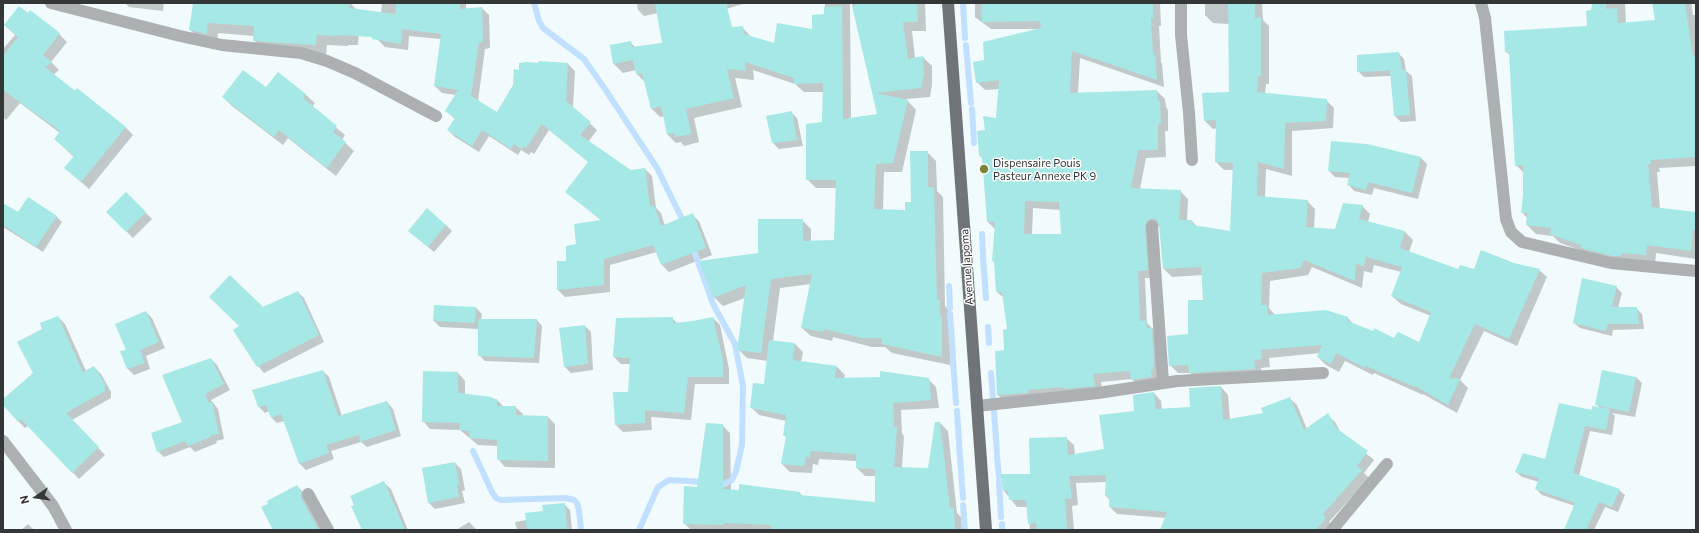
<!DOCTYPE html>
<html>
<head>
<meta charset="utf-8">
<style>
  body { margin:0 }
  #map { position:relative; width:1699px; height:533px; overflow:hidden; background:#f1fafc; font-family:Commissioner,sans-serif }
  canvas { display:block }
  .frame { position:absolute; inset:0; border:4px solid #343738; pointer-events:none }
  .north { position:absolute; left:16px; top:477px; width:40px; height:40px; -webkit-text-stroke:3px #fff; paint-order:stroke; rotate:257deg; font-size:11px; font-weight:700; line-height:16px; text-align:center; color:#343738 }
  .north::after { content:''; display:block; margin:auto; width:14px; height:18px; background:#343738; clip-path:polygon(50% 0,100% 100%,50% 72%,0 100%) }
</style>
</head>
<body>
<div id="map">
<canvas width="1699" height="533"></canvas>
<div class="frame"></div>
<div class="north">N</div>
</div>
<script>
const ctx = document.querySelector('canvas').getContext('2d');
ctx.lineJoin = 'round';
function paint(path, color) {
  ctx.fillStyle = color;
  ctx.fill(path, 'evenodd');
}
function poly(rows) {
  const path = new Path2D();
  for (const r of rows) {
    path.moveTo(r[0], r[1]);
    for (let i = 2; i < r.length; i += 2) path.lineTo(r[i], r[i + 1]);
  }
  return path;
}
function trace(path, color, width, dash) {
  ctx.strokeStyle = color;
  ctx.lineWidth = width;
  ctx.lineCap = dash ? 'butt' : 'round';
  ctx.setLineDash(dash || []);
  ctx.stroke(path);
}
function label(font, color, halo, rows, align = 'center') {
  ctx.font = font + ' Commissioner,sans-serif';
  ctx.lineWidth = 3;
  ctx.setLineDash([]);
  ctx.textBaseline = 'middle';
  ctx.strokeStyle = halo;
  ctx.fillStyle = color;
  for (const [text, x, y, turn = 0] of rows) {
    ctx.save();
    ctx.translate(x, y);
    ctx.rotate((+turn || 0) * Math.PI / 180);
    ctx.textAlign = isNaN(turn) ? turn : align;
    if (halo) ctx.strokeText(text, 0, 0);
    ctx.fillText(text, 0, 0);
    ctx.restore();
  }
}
paint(poly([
  [125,3,164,3,163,11,129,7],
  [194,3,350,3,360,13,358,45,348,45,348,46,327,45,326,55,264,51,254,40,254,36,218,33,217,43,201,40,190,30],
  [382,3,466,3,466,9,482,8,489,15,490,48,485,49,478,101,497,113,514,86,520,71,539,62,568,64,575,71,573,108,597,130,588,142,631,171,645,169,652,176,656,208,661,213,665,226,692,215,699,221,712,255,669,272,662,265,657,252,610,265,610,292,565,297,558,290,558,262,567,262,577,245,602,221,567,192,589,162,549,130,534,154,531,152,529,155,521,150,518,155,489,136,479,152,455,137,448,130,455,119,446,111,456,95,442,93,435,86,441,39,409,36,408,50,385,47,378,40],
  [637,3,746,3,665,27,658,13,644,16,638,10],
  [825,3,850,3,851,119,878,115,852,3,925,3,926,31,912,31,915,58,923,57,932,66,932,84,930,97,906,99,916,110,902,172,884,172,883,210,906,211,912,203,927,152,936,161,937,191,943,197,945,306,949,310,949,324,951,326,950,365,892,353,885,347,872,347,833,337,832,341,811,336,802,328,811,284,780,288,773,341,795,344,803,352,801,362,837,367,845,375,844,379,928,379,936,387,939,408,901,410,902,434,904,436,902,468,929,469,940,423,948,431,957,513,961,517,962,530,691,530,684,523,722,425,730,433,731,490,800,493,802,496,876,503,876,476,865,476,857,468,857,461,819,459,818,465,813,464,812,473,790,472,782,464,787,438,784,435,786,421,759,415,751,407,765,385,768,361,747,358,738,349,745,298,723,306,714,297,759,254,802,220,811,229,811,242,835,241,837,188,816,188,807,179,823,123,824,92,804,92,795,84,753,70,754,80,735,78,742,107,694,118,699,142,684,146,681,142,676,143,667,134,664,116,660,117,651,108,646,83,636,73,636,70,623,73,614,64,611,46,630,42,636,48,742,27,751,37,775,45,813,30,825,15],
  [975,3,1160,3,1161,26,1159,26,1161,62,1162,64,1164,87,1080,58,1078,93,1157,91,1165,99,1166,107,1168,110,1168,131,1165,131,1166,157,1146,158,1140,189,1180,191,1188,199,1187,221,1192,221,1197,227,1231,232,1234,170,1224,170,1216,162,1217,128,1213,129,1205,121,1230,92,1229,24,1213,23,1205,15,1205,3,1262,3,1263,20,1269,26,1269,84,1266,84,1265,94,1326,100,1334,108,1333,128,1292,131,1292,176,1266,169,1265,198,1307,201,1315,209,1314,228,1336,230,1362,206,1370,214,1368,222,1405,232,1413,240,1409,252,1459,270,1474,270,1514,264,1539,270,1547,277,1517,346,1484,331,1460,380,1468,388,1457,413,1423,394,1423,395,1374,373,1373,375,1345,361,1339,372,1326,365,1318,357,1320,353,1269,358,1270,367,1261,368,1262,377,1198,380,1190,373,1178,373,1170,365,1189,335,1204,301,1202,275,1172,277,1164,269,1160,226,1155,228,1155,278,1145,278,1147,323,1153,329,1161,377,1140,388,1132,379,1101,382,1103,394,1006,403,998,395,1008,330,1004,298,997,292,995,263,993,261,995,229,988,222,983,159,980,156,986,131,997,120,999,89,985,90,977,82,985,61,1038,29,991,29,975,17],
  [1033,208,1061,210,1062,235,1032,235],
  [1374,265,1401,272,1392,296,1401,304,1431,316,1419,343,1395,339,1354,325,1348,318,1275,315,1269,308,1270,281,1308,275,1312,267,1362,288,1364,271,1372,273],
  [1593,3,1625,3,1626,24,1656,21,1653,3,1691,3,1693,15,1696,15,1696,166,1659,168,1660,172,1657,172,1660,209,1696,213,1696,259,1656,253,1655,264,1630,261,1586,252,1560,243,1553,236,1536,234,1527,225,1527,218,1522,212,1524,195,1524,173,1516,165,1510,55,1506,52,1588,27],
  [5,25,59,34,67,42,51,62,59,70,53,75,125,127,133,135,89,189,65,168,74,157,55,139,60,133,20,103,6,120,3,117,3,49,15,35],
  [1398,53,1404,59,1406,71,1412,76,1416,121,1401,122,1395,116,1391,76,1364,77,1358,71],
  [278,73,306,95,315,103,312,107,345,135,342,140,354,151,336,176,288,138,283,145,232,106,223,97,266,89],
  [791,112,797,118,803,146,779,149,773,143],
  [1421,158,1427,164,1418,199,1374,188,1372,195,1354,191,1348,184,1349,178,1335,177,1329,171],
  [126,193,152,219,133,238,107,212],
  [3,204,18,213,56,216,62,222,43,252,3,227],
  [446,225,452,231,434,252,409,231],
  [1616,287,1622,293,1618,308,1636,308,1642,314,1644,329,1613,330,1612,336,1580,328,1574,323],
  [298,292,304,298,324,342,264,373,258,366,263,308],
  [435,306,476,308,482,314,481,320,537,320,542,326,539,363,485,361,479,355,479,329,440,327,434,321],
  [146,312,152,318,165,348,146,356,150,369,134,375,128,369,127,350],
  [58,317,65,324,86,371,94,367,101,374,111,392,111,398,72,420,105,455,79,479,28,426,25,428,18,421,3,403,3,400,34,373,43,329],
  [672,318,678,324,693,322,713,318,720,325,729,369,729,384,695,384,691,420,651,417,652,430,623,432,616,425,629,393,631,364,621,364,614,357],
  [585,326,591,332,593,370,571,373,565,367],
  [211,359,217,365,230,390,211,400,218,409,224,439,216,441,217,443,195,452,190,447,164,457,158,451,183,423],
  [323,371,329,377,342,416,387,402,393,409,401,436,367,447,361,442,331,451,334,459,306,470,300,464,284,421,277,423,271,417,269,411,265,413,259,407],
  [424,372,458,373,465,381,465,394,492,398,497,400,504,407,515,407,523,414,523,416,548,417,555,424,555,468,505,467,498,459,498,446,478,445,460,430,430,429,423,421],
  [1636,377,1642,383,1635,417,1612,413,1615,416,1612,435,1590,431,1579,476,1619,490,1625,495,1618,512,1605,507,1594,530,1569,530,1575,506,1542,495,1536,489,1539,482,1522,477,1516,472,1546,460,1593,411,1600,408,1597,405],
  [1221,387,1228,395,1230,420,1265,414,1289,398,1297,405,1307,429,1327,415,1335,422,1341,433,1374,460,1364,473,1369,478,1329,522,1333,526,1329,530,1161,530,1166,518,1117,514,1110,507,1110,500,1106,496,1106,482,1076,483,1078,505,1072,506,1074,530,1030,530,1028,507,1017,507,1004,491,1031,475,1066,438,1074,445,1075,455,1105,450,1136,412,1154,393,1161,401,1162,410,1191,408],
  [455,463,461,469,465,490,462,491,465,503,435,509,429,503,423,469],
  [384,483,391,489,408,530,363,530],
  [297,486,304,493,322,530,274,530],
  [564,504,570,510,572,530,517,530,515,522,527,520],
  [469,522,477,530,456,530],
  [28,524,34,530,21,530]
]), '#0003');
trace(poly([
  [534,3,539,21,543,28,584,59,607,92,657,168,685,225],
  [963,4,965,38],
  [966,45,971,103],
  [972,109,974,143],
  [982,234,983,254],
  [692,245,713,304,735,344,743,386,742,445,736,471,732,480,724,484,715,483],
  [983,257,986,298],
  [949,286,950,308],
  [950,314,953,356],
  [988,327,989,343],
  [953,360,956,403],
  [991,373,993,398],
  [957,411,959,441],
  [994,411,997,453],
  [959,444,963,498],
  [473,451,492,492,496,498,501,500,566,498,574,500,577,503,579,510,581,530],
  [997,457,999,477],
  [999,482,1001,517],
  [963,505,965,530],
  [1002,524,1002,530],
  [639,530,658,487,669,480,706,482]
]), '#c1e0ff', 6);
paint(poly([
  [193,3,350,3,350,8,395,14,396,3,460,3,460,9,482,7,483,42,479,42,471,96,497,112,513,85,514,69,519,70,519,63,526,62,538,63,539,61,568,63,566,101,591,122,580,135,631,170,645,168,650,206,654,205,661,226,693,213,706,248,661,265,653,245,604,259,604,285,557,290,557,261,566,261,566,246,576,244,574,224,601,220,565,192,588,162,542,124,526,148,524,146,522,149,514,144,511,149,482,130,472,146,447,130,455,118,445,111,458,90,434,86,441,34,402,29,401,44,372,39,372,37,338,35,338,36,317,35,316,45,253,41,254,26,208,23,207,34,189,30],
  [655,3,726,3,732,27,743,26,744,34,774,43,777,23,812,29,812,15,824,14,824,7,842,6,843,119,877,114,852,6,855,6,855,3,917,3,918,22,903,22,908,59,923,56,924,74,921,88,876,93,908,100,893,163,876,164,874,209,905,210,905,202,911,202,910,151,928,151,928,187,934,187,937,300,940,300,940,316,942,316,942,357,882,344,882,338,862,338,824,329,823,332,801,328,812,274,771,279,761,353,737,350,746,285,713,298,699,261,758,253,758,219,803,219,803,241,834,240,836,180,806,180,806,124,822,122,823,83,794,84,794,78,745,62,746,71,727,69,734,98,686,109,691,134,675,137,674,133,667,134,661,106,651,109,642,73,636,74,633,60,613,64,610,45,631,41,632,47,662,43],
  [981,3,1153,3,1153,18,1151,18,1153,55,1155,55,1157,80,1072,51,1070,93,1157,90,1158,101,1160,101,1161,124,1158,124,1158,150,1138,150,1131,188,1181,190,1179,220,1192,220,1193,225,1230,231,1233,163,1215,162,1216,120,1204,121,1202,93,1229,92,1228,3,1255,3,1255,18,1261,17,1261,76,1258,76,1257,92,1327,99,1326,121,1285,123,1284,169,1258,162,1257,196,1308,200,1306,227,1335,229,1343,203,1363,205,1359,219,1405,231,1400,248,1458,269,1460,265,1474,269,1481,250,1514,263,1540,269,1509,339,1475,324,1449,378,1460,379,1448,405,1415,386,1415,387,1366,366,1365,368,1336,353,1331,364,1317,357,1322,345,1261,350,1262,359,1254,360,1255,369,1189,373,1188,365,1169,366,1167,336,1188,334,1188,300,1203,300,1201,267,1163,269,1159,225,1156,219,1151,219,1148,220,1145,226,1148,270,1138,271,1140,321,1146,320,1147,328,1152,328,1154,366,1153,366,1153,369,1151,370,1152,377,1131,380,1130,371,1093,374,1095,386,1064,389,1063,387,1028,390,1028,393,997,395,995,351,1004,350,1003,330,1007,329,1002,292,996,292,994,261,992,261,995,222,987,222,982,156,979,156,977,131,985,130,983,116,996,118,999,80,976,83,973,62,984,60,983,42,1041,28,1040,21,982,22],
  [1025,201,1059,202,1061,234,1024,234],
  [1366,257,1402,267,1391,296,1431,312,1419,342,1398,332,1394,338,1374,328,1373,331,1348,321,1348,317,1326,310,1268,315,1267,305,1261,305,1262,273,1300,268,1304,260,1355,281,1356,264,1364,266],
  [1592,3,1607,3,1606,9,1617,8,1618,23,1655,20,1652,3,1685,3,1693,57,1696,56,1696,157,1651,160,1651,164,1648,164,1652,207,1696,212,1696,230,1693,230,1691,251,1647,245,1646,255,1621,253,1621,256,1612,256,1581,248,1581,245,1550,234,1551,228,1526,225,1527,213,1521,213,1523,195,1523,165,1515,166,1509,52,1505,52,1504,31,1587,26,1586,11,1591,10],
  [19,6,28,13,30,10,60,33,43,55,52,62,45,67,75,91,77,88,126,127,81,182,64,168,74,156,54,139,60,131,3,90,3,56,18,37,4,25],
  [1399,52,1402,70,1406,69,1410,115,1394,116,1390,71,1400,70,1357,72,1357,55],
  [243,70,266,87,278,72,306,94,303,98,337,126,333,132,346,142,327,168,279,130,274,137,222,97],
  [792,111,797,140,772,143,766,116],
  [1331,141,1367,144,1421,157,1412,193,1368,182,1366,190,1347,185,1350,173,1328,171],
  [126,192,146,212,126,232,106,212],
  [28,197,57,216,36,247,3,225,3,203,18,212],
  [427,208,446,225,428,247,408,231],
  [230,275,263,307,298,291,319,335,257,367,233,330,239,326,209,297],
  [1582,278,1617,286,1612,307,1637,307,1639,324,1608,324,1606,331,1573,323],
  [434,305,476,307,475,323,433,321],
  [146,311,159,342,140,350,145,363,127,369,120,351,126,350,115,324],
  [58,316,83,372,94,366,105,384,105,391,66,413,99,447,72,473,21,419,18,422,3,405,3,399,33,373,17,342,42,329,40,323],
  [673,317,673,323,693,321,713,317,723,361,723,377,688,377,684,413,645,410,645,423,615,425,613,392,628,392,630,358,613,357,616,318],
  [478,319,537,319,534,358,478,356],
  [585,325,588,364,564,367,559,328],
  [769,340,795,343,793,360,837,366,835,378,880,377,880,371,929,378,931,400,893,403,894,427,897,427,894,467,928,468,935,422,940,422,950,508,954,508,955,530,771,530,771,525,724,523,724,525,683,524,684,486,697,487,706,423,723,424,723,489,739,490,739,484,800,492,800,495,875,502,875,469,856,468,856,454,811,451,810,458,806,457,804,466,781,464,786,436,783,436,786,415,750,408,753,383,764,384],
  [211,358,224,384,205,394,209,403,212,402,219,434,211,435,211,437,188,446,185,441,157,452,151,433,182,422,162,375],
  [323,370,338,416,387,401,396,430,360,442,359,435,326,445,329,453,299,464,281,414,271,418,266,405,258,407,252,390],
  [1602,370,1636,377,1629,412,1595,405],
  [423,371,458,372,458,393,492,397,492,399,497,399,497,406,516,406,516,415,548,416,548,461,497,460,497,440,469,438,470,431,459,430,460,423,422,422],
  [1221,386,1223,420,1263,413,1261,408,1290,397,1304,430,1328,413,1336,428,1368,451,1357,466,1362,470,1323,514,1326,518,1316,530,1160,530,1167,512,1109,507,1109,497,1105,496,1106,475,1069,476,1072,498,1065,499,1067,530,1037,530,1036,523,1028,524,1026,500,1009,500,1008,491,1003,491,1001,474,1030,474,1029,438,1067,437,1068,455,1104,449,1099,415,1134,411,1133,395,1154,392,1156,409,1190,407,1189,388],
  [1559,403,1592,410,1592,406,1610,409,1606,430,1585,426,1573,473,1620,489,1612,507,1599,502,1586,530,1564,530,1575,503,1535,489,1539,478,1515,472,1523,453,1545,459],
  [455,462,459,484,457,485,459,497,428,503,422,468],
  [384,481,405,530,362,530,351,506,354,505,350,496],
  [297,485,301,492,301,498,319,530,273,530,261,507,268,504,267,501],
  [565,503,567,530,527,530,525,513,543,511,542,505]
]), '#a5e8e6');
trace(poly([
  [51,3,180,36,222,45,301,53,327,61,355,73,436,116],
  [1181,3,1181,35,1189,113,1192,160],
  [1481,3,1485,18,1506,219,1511,232,1522,242,1611,263,1696,271],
  [1152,226,1163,382],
  [977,406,1098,393,1177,381,1323,373],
  [3,441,53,506,66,530],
  [308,494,328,530],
  [1332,530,1387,464]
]), '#adb0b2', 12);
trace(poly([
  [948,3,986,530]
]), '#6e7477', 12);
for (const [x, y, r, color] of [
  [984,169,5,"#788635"]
]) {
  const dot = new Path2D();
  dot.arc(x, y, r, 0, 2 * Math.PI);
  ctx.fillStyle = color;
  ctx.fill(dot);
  trace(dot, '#fff', 1.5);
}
label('11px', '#343738', '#fff', [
  ["Dispensaire Pouis",993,163],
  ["Pasteur Annexe PK 9",993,176]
], 'left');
label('11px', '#343738', '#fff', [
  ["Avenue Japoma",967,267,-94]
]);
</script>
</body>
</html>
